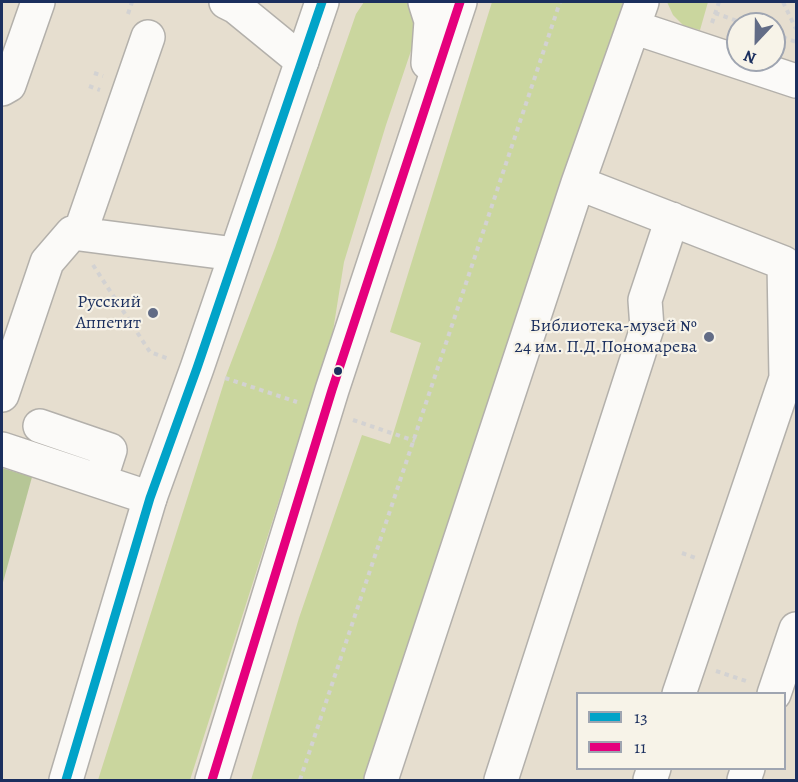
<!DOCTYPE html>
<html>
<head>
<meta charset="utf-8">
<style>
  body { margin:0 }
  #map { position:relative; width:798px; height:782px; overflow:hidden; background:#e6decf; font-family:Alegreya,serif }
  canvas { display:block }
  .frame { position:absolute; inset:0; border:3px solid #1b2f5e; pointer-events:none }
  .legend { position:absolute; left:576px; top:692px; width:210px; height:78px; box-sizing:border-box; background:#f7f3e8; border:2px solid #9fa5b1; margin:0; padding:8px 10px; list-style:none; font-size:18px; color:#1b2f5e }
  .legend li { display:flex; align-items:center; gap:12px; height:30px }
  .legend b { width:30px; border:2px solid #9fa5b1 }
  .north { position:absolute; left:726px; top:12px; width:60px; height:60px; box-sizing:border-box; background:#f7f3e8; border:2px solid #9fa5b1; border-radius:50%; rotate:202deg; font-size:16px; font-weight:700; line-height:24px; text-align:center; color:#1b2f5e }
  .north::after { content:''; display:block; margin:auto; width:21px; height:27px; background:#626c86; clip-path:polygon(50% 0,100% 100%,50% 72%,0 100%) }
</style>
</head>
<body>
<div id="map">
<canvas width="798" height="782"></canvas>
<div class="frame"></div>
<ul class="legend">
<li><b style="height:8px;background:#01a3c8"></b>13</li>
<li><b style="height:8px;background:#e5007d"></b>11</li>
</ul>
<div class="north">N</div>
</div>
<script>
const ctx = document.querySelector('canvas').getContext('2d');
ctx.lineJoin = 'round';
function paint(path, color) {
  ctx.fillStyle = color;
  ctx.fill(path, 'evenodd');
}
function poly(rows) {
  const path = new Path2D();
  for (const r of rows) {
    path.moveTo(r[0], r[1]);
    for (let i = 2; i < r.length; i += 2) path.lineTo(r[i], r[i + 1]);
  }
  return path;
}
function trace(path, color, width, dash) {
  ctx.strokeStyle = color;
  ctx.lineWidth = width;
  ctx.lineCap = dash ? 'butt' : 'round';
  ctx.setLineDash(dash || []);
  ctx.stroke(path);
}
function label(font, color, halo, rows, align = 'center') {
  ctx.font = font + ' Alegreya,serif';
  ctx.lineWidth = 4.5;
  ctx.setLineDash([]);
  ctx.textBaseline = 'middle';
  ctx.strokeStyle = halo;
  ctx.fillStyle = color;
  for (const [text, x, y, turn = 0] of rows) {
    ctx.save();
    ctx.translate(x, y);
    ctx.rotate((+turn || 0) * Math.PI / 180);
    ctx.textAlign = isNaN(turn) ? turn : align;
    if (halo) ctx.strokeText(text, 0, 0);
    ctx.fillText(text, 0, 0);
    ctx.restore();
  }
}
paint(poly([
  [364,2,414,2,417,33,386,125,344,262,333,331,190,780,98,780,227,373,275,248,356,14],
  [492,2,628,2,367,780,251,780,299,618,362,435,390,444,421,343,390,332],
  [667,2,708,2,700,30,684,26,673,15]
]), '#cad69e');
paint(poly([
  [2,468,32,477,2,586]
]), '#b6c696');
const minor = poly([
  [226,2,236,7,302,61],
  [633,27,796,81],
  [2,89,9,85,38,2],
  [578,183,784,263,786,378,679,694],
  [80,233,148,37],
  [2,395,47,262,72,233,235,254],
  [40,426,110,450,100,481],
  [2,449,150,498],
  [774,694,796,629],
  [381,780,578,183,642,2],
  [501,780,647,328,645,300,672,219],
  [650,780,654,768],
  [744,780,748,768]
]);
const major = poly([
  [425,2,431,21,428,63],
  [66,780,150,498,197,368,322,2],
  [212,780,332,390,460,2]
]);
trace(minor, '#b3b0ab', 36);
trace(major, '#b3b0ab', 36);
trace(poly([
  [783,2,796,29],
  [715,13,746,24],
  [128,14,132,2],
  [712,23,719,2],
  [774,34,796,42],
  [94,73,103,76],
  [89,86,100,90],
  [93,265,150,352,169,359],
  [225,378,297,402],
  [353,420,415,441],
  [682,553,696,558],
  [716,671,749,682],
  [300,780,560,2]
]), '#d3d2d2', 4, [4.5, 4.5]);
trace(minor, '#fbfaf8', 33);
trace(major, '#fbfaf8', 33);
trace(poly([
  [66,780,150,498,197,368,322,2]
]), '#01a3c8', 9);
trace(poly([
  [212,780,332,390,460,2]
]), '#e5007d', 9);
for (const [x, y, r, color] of [
  [153,313,6,"#626c86"],
  [709,337,6,"#626c86"],
  [338,371,5,"#1b2f5e"]
]) {
  const dot = new Path2D();
  dot.arc(x, y, r, 0, 2 * Math.PI);
  ctx.fillStyle = color;
  ctx.fill(dot);
  trace(dot, '#f7f3e8', 2);
}
label('18px', '#1b2f5e', '#f7f3e8', [
  ["Русский",141,303],
  ["Аппетит",141,324],
  ["Библиотека-музей №",697,327],
  ["24 им. П.Д.Пономарева",697,348]
], 'right');
</script>
</body>
</html>
